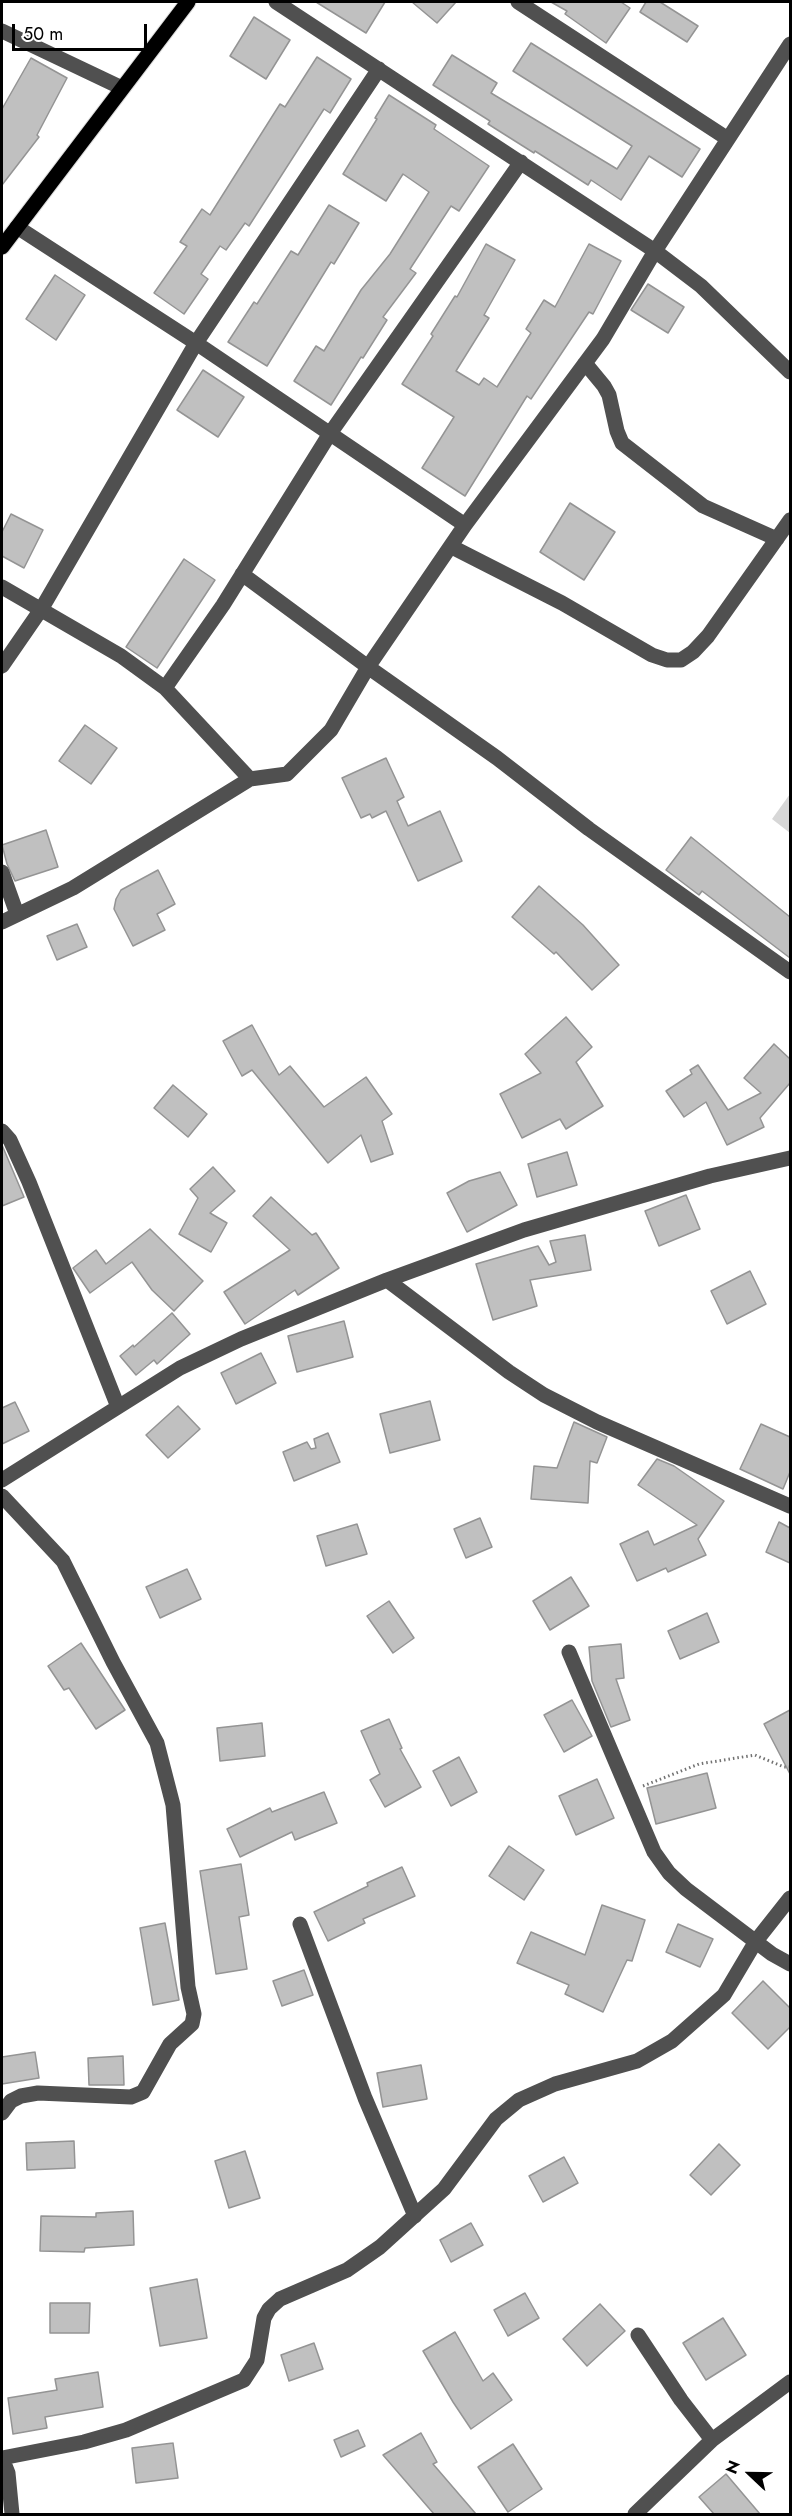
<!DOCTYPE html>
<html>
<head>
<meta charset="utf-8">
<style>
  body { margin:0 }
  #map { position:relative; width:792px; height:2516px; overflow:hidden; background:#fff; font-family:Jost,sans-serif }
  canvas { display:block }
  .frame { position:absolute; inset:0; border:3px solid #000; pointer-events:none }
  .north { position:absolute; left:720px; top:2444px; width:60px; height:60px; -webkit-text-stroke:4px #fff; paint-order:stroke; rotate:292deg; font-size:16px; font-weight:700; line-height:24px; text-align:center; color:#000 }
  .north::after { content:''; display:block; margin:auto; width:21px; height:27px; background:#000; clip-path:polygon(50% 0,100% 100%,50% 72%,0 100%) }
  .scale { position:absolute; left:12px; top:24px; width:135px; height:27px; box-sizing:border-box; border:3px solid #000; border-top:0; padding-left:8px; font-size:18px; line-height:21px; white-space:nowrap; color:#000; -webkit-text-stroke:4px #fff; paint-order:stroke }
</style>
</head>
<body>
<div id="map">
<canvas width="792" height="2516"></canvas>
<div class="frame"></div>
<div class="north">N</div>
<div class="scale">50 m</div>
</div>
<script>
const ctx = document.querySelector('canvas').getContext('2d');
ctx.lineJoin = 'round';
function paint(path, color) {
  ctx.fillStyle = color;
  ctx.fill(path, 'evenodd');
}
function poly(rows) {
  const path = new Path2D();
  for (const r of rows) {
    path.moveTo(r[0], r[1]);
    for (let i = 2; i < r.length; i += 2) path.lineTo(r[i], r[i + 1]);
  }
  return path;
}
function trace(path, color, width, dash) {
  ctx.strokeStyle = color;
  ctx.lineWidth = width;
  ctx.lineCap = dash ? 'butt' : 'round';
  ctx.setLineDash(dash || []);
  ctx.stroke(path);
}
paint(poly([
  [790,794,790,833,772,819]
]), '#d7d7d7');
const building = poly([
  [316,2,385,2,366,33,316,2],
  [412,2,456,2,437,23,412,2],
  [551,2,621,2,630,8,606,43,565,14,567,11,551,2],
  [646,2,660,2,698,26,687,42,640,12,646,2],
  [254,17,290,40,266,79,230,56,254,17],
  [531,43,700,149,682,177,649,156,621,200,591,180,588,185,535,151,534,153,488,124,490,121,433,85,452,55,497,83,491,93,617,169,632,146,513,71,531,43],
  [317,57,351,79,330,113,324,109,249,226,245,223,226,250,220,246,201,274,208,279,184,314,154,293,187,246,180,242,202,209,210,215,280,104,285,107,317,57],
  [31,58,67,78,37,135,39,137,2,185,2,109,31,58],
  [389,95,436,125,434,129,489,166,459,211,451,206,410,269,416,273,383,317,387,320,363,358,361,357,331,405,294,381,316,346,324,351,361,290,390,254,429,192,403,174,386,201,343,174,377,119,375,118,389,95],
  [329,205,359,223,334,264,331,262,267,366,228,342,254,302,257,304,291,251,298,255,329,205],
  [486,244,515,260,484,315,489,318,456,371,479,385,484,378,497,387,531,333,526,329,544,300,555,307,589,244,621,261,593,314,589,312,531,399,527,396,465,496,422,468,454,417,402,384,433,336,431,334,455,296,457,297,486,244],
  [55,275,85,295,56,340,26,319,55,275],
  [648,284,684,307,668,333,631,310,648,284],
  [203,370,244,397,218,437,177,410,203,370],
  [570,503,615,532,584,580,540,552,570,503],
  [11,514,43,530,24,568,2,556,2,532,11,514],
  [184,559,215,580,157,668,126,647,184,559],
  [85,725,117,748,91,784,59,761,85,725],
  [386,758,404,797,397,801,408,826,440,811,462,861,418,881,386,811,372,818,370,814,361,818,342,778,386,758],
  [46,830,58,867,15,881,7,864,2,845,46,830],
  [691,837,790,917,790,958,702,891,699,895,666,870,691,837],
  [158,870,175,904,157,914,165,930,133,946,114,909,116,899,121,890,158,870],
  [539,886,583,925,619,965,592,990,556,952,554,954,512,917,539,886],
  [77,924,87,947,57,960,47,936,77,924],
  [566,1017,592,1047,576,1062,603,1106,566,1129,560,1119,522,1138,500,1094,541,1073,525,1054,566,1017],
  [252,1025,279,1075,290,1066,324,1107,366,1077,392,1114,382,1121,393,1154,371,1162,361,1135,328,1163,252,1070,242,1076,223,1041,252,1025],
  [774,1044,790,1059,790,1083,760,1118,764,1127,727,1145,706,1102,684,1117,666,1091,692,1074,690,1070,698,1065,728,1110,761,1093,744,1078,774,1044],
  [173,1085,207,1114,188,1137,154,1108,173,1085],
  [2,1145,24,1197,2,1206,2,1145],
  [567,1152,577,1185,537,1197,528,1164,567,1152],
  [213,1167,235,1191,210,1213,227,1223,211,1252,179,1234,198,1198,190,1189,213,1167],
  [500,1172,517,1205,467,1232,447,1193,469,1181,500,1172],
  [686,1195,700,1229,659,1246,645,1211,686,1195],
  [271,1197,312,1235,316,1233,339,1268,298,1295,295,1290,245,1324,224,1292,290,1250,253,1216,271,1197],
  [150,1229,203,1281,174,1311,152,1290,132,1262,90,1293,73,1268,96,1250,106,1264,150,1229],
  [585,1235,591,1270,530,1280,537,1306,493,1320,476,1264,538,1246,549,1265,556,1262,550,1241,585,1235],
  [750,1271,766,1304,727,1324,711,1291,750,1271],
  [172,1313,190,1334,157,1364,154,1360,136,1375,120,1356,133,1345,134,1347,172,1313],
  [344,1321,353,1357,297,1372,288,1336,344,1321],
  [261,1353,276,1383,236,1404,221,1373,261,1353],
  [430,1401,440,1440,390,1453,380,1414,430,1401],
  [15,1402,29,1431,2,1444,2,1408,15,1402],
  [178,1406,200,1429,168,1458,146,1435,178,1406],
  [574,1422,607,1437,597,1463,590,1461,588,1503,531,1499,534,1466,557,1468,574,1422],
  [761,1424,790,1437,790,1472,783,1489,740,1469,761,1424],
  [328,1433,340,1462,294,1481,283,1452,307,1442,311,1449,316,1448,314,1439,328,1433],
  [657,1459,674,1466,724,1501,698,1539,706,1555,668,1572,666,1568,637,1581,620,1544,648,1531,654,1545,697,1525,638,1485,657,1459],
  [480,1518,492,1547,466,1558,454,1529,480,1518],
  [779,1522,790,1528,790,1563,766,1552,779,1522],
  [357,1524,367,1554,326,1566,317,1536,357,1524],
  [187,1569,201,1599,160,1618,146,1587,187,1569],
  [571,1577,589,1606,550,1630,533,1601,571,1577],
  [389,1601,414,1638,393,1653,367,1616,389,1601],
  [707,1613,719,1642,680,1659,668,1631,707,1613],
  [81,1643,125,1710,96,1729,69,1688,64,1690,48,1666,81,1643],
  [621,1644,624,1678,616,1679,630,1720,611,1727,592,1681,589,1647,621,1644],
  [572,1700,592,1736,564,1752,544,1715,572,1700],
  [790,1710,790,1774,764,1724,790,1710],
  [389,1719,402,1748,400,1749,421,1787,385,1807,370,1780,380,1774,361,1731,389,1719],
  [262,1723,265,1756,220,1761,217,1728,262,1723],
  [459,1757,477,1792,451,1806,433,1771,459,1757],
  [707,1773,716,1808,656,1824,647,1788,707,1773],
  [597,1779,614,1818,576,1835,559,1796,597,1779],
  [324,1792,337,1823,295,1840,292,1832,240,1857,227,1829,270,1808,272,1812,324,1792],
  [509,1846,544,1870,524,1900,489,1876,509,1846],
  [241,1864,249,1915,239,1917,247,1969,216,1974,200,1871,241,1864],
  [402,1867,415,1896,363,1919,365,1923,328,1941,314,1912,368,1886,367,1883,402,1867],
  [602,1905,645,1920,632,1961,627,1960,603,2012,565,1994,569,1985,517,1963,531,1932,585,1955,602,1905],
  [165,1923,179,2000,153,2005,140,1928,165,1923],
  [678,1924,713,1939,700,1967,666,1952,678,1924],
  [304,1970,313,1995,282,2006,273,1981,304,1970],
  [763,1981,790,2008,790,2027,768,2049,732,2013,763,1981],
  [35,2052,39,2078,2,2084,2,2057,35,2052],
  [123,2056,124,2085,89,2085,88,2058,123,2056],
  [421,2065,427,2099,383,2107,377,2073,421,2065],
  [74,2141,75,2168,27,2170,26,2143,74,2141],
  [719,2144,740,2165,711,2195,690,2175,719,2144],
  [245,2151,260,2198,229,2208,215,2161,245,2151],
  [564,2157,578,2183,543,2202,529,2176,564,2157],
  [133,2211,134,2245,85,2248,84,2252,40,2251,41,2216,96,2217,96,2213,133,2211],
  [471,2223,483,2245,451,2262,440,2240,471,2223],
  [197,2279,207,2338,160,2346,150,2288,197,2279],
  [525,2293,539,2318,508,2336,494,2310,525,2293],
  [50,2303,90,2303,89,2333,50,2333,50,2303],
  [600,2304,625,2331,587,2366,563,2339,600,2304],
  [723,2318,746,2355,706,2380,683,2343,723,2318],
  [455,2332,483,2381,493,2373,512,2400,471,2429,453,2402,423,2351,455,2332],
  [314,2343,323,2369,289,2381,281,2355,314,2343],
  [98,2372,103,2407,45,2417,47,2428,13,2434,8,2398,57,2390,55,2379,98,2372],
  [358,2430,365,2446,341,2457,334,2440,358,2430],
  [421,2433,437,2462,433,2464,476,2514,434,2514,383,2455,421,2433],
  [173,2443,178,2478,136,2483,132,2448,173,2443],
  [513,2444,542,2489,508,2512,478,2467,513,2444],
  [726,2474,760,2514,714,2514,699,2497,726,2474]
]);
paint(building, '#c0c0c0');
trace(building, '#949494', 1.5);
const major = poly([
  [2,247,188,2]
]);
trace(major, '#dbdbdb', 17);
trace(poly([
  [643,1786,699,1764,755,1755,784,1767,790,1767]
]), '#727272', 3, [1.5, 3]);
trace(poly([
  [276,2,655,251,701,286,790,372],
  [518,2,728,139],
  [2,31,122,88],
  [790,44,655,251,603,339,465,525,368,667,497,758,589,829,790,972],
  [17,227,196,343,465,525],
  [585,363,604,386,609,395,617,431,622,443,703,506,777,539],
  [452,547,562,603,652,655,667,660,681,660,693,652,708,636,790,520],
  [2,587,121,656,165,688,250,779],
  [2,666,42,608,196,343,379,69],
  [165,688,223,605,329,435,521,162],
  [2,872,17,914],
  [2,922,73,888,250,779,287,774,331,730,368,667,242,574],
  [2,1131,10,1140,29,1182,118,1407],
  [387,1280,509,1372,544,1395,597,1422,790,1506],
  [2,1480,180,1368,241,1339,387,1280,524,1230,710,1176,790,1158],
  [2,1496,63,1561,113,1662,157,1743,173,1805,188,1987,194,2014,192,2024,170,2044,143,2092,131,2097,38,2093,21,2096,11,2101,2,2113],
  [569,1652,654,1852,669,1873,686,1889,772,1954,790,1964],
  [300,1924,365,2098,415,2216],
  [638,2335,681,2400,712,2440],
  [2,2458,84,2442,126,2430,244,2380,257,2360,264,2318,269,2309,280,2299,347,2270,380,2247,444,2189,496,2119,519,2100,555,2084,637,2061,672,2041,724,1995,756,1941,790,1898],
  [2,2458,8,2473,12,2514],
  [635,2514,712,2440,790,2382]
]), '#505050', 15);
trace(major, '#000', 15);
</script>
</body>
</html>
